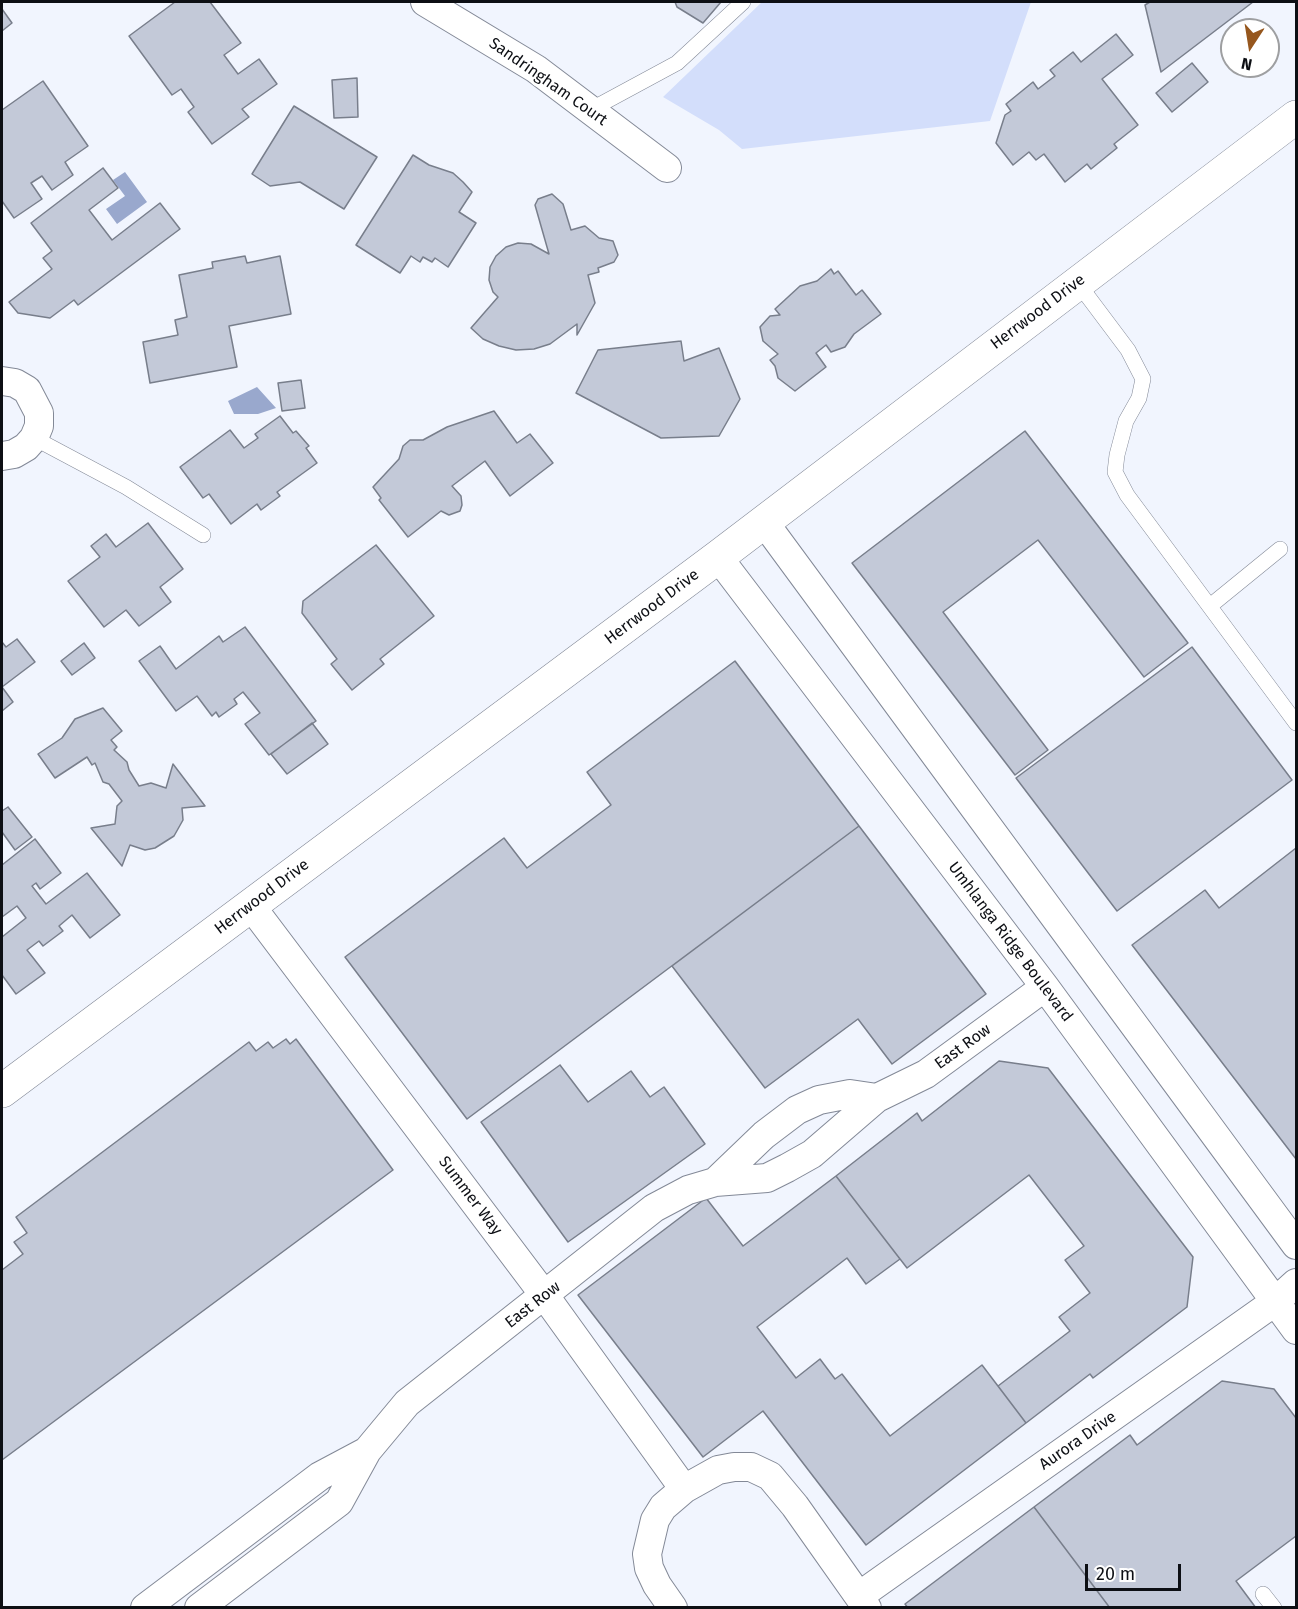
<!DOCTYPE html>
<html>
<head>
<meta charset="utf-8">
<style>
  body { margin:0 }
  #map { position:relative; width:1298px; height:1609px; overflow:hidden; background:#f1f5fe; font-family:"Fira Sans",sans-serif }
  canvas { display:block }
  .frame { position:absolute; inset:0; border:3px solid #0d0f14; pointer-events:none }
  .north { position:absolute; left:1220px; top:18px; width:60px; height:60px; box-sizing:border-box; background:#fff; border:2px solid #9e9fa1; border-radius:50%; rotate:192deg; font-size:16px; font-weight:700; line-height:24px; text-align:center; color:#0d0f14 }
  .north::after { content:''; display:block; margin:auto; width:21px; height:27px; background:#96571e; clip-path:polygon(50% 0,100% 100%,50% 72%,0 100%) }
  .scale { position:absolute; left:1085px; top:1564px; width:96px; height:27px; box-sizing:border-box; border:3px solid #0d0f14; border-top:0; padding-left:8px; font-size:18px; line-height:21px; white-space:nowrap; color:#0d0f14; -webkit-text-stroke:4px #fff; paint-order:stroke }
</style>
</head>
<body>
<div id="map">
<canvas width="1298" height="1609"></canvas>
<div class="frame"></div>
<div class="north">N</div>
<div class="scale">20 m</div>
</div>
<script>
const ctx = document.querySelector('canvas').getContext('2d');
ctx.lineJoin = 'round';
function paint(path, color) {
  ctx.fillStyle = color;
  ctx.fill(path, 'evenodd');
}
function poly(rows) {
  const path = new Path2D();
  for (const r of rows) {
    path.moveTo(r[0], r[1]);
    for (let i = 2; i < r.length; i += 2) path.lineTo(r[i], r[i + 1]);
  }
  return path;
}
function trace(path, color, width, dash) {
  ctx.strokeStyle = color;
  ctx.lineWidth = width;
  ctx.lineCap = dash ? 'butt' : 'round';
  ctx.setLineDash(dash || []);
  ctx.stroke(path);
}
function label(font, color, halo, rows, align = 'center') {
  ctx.font = font + ' "Fira Sans",sans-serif';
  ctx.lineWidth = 6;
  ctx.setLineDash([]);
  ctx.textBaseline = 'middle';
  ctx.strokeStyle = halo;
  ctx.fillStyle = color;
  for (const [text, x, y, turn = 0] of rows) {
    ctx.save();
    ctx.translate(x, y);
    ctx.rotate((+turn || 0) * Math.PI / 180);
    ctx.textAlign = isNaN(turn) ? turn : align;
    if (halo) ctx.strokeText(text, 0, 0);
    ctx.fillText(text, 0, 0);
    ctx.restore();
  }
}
paint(poly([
  [762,2,1031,2,990,121,742,149,719,130,663,97]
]), '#d3defb');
paint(poly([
  [125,172,147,202,117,224,106,209,125,196,113,180],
  [257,387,276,408,258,414,234,414,228,401]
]), '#99a8cd');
const building = poly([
  [175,2,210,2,241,43,224,55,238,74,259,59,277,84,242,109,249,117,212,144,188,112,194,107,181,89,172,95,129,36,175,2],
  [675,2,721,2,703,23,677,7,675,2],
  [1150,2,1253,2,1161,72,1145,5,1150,2],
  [2,9,12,23,2,31,2,9],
  [1116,34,1133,55,1102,79,1138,125,1114,144,1117,148,1091,169,1087,164,1065,182,1044,154,1036,160,1029,152,1013,165,996,143,1005,115,1011,111,1006,104,1033,82,1038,89,1055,76,1050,70,1073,52,1081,62,1116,34],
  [1192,63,1208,82,1172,112,1156,93,1192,63],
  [357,78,358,117,334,118,332,80,357,78],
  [43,81,88,146,65,162,73,175,52,190,42,176,31,183,42,199,14,218,2,201,2,110,43,81],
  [294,106,377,157,344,209,300,182,270,186,252,174,294,106],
  [413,155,429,165,453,173,463,182,472,192,459,212,476,223,448,267,435,258,432,262,423,257,420,262,411,256,400,273,356,245,413,155],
  [103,168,118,188,89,210,112,240,160,203,180,229,78,305,74,300,50,318,18,313,9,302,52,269,43,258,52,251,31,223,103,168],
  [552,194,563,204,571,230,585,226,599,238,613,241,618,255,614,262,598,268,599,272,588,275,595,303,577,335,577,324,550,344,534,349,516,350,499,346,483,339,471,328,498,297,493,292,489,280,490,267,496,256,506,247,518,243,531,244,549,254,535,205,538,199,552,194],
  [245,256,247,263,280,256,291,314,229,326,237,367,150,383,143,342,178,335,175,320,187,317,179,275,213,268,212,262,245,256],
  [831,269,834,274,838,271,856,295,862,290,881,314,854,334,845,347,831,352,826,345,816,353,826,367,795,391,778,378,775,366,770,360,778,354,763,341,760,327,770,316,780,315,775,309,800,286,817,281,831,269],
  [681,341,684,361,719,348,740,399,719,436,661,438,576,393,598,350,681,341],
  [301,380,305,408,282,411,278,383,301,380],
  [494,411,517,443,530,434,553,463,510,496,485,461,452,486,461,496,462,505,460,511,449,515,441,511,408,537,379,500,381,498,373,487,399,459,403,446,410,440,423,440,447,427,494,411],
  [280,416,293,433,296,431,309,446,306,448,317,463,277,492,280,496,261,510,257,504,231,524,209,494,203,498,180,467,230,430,244,448,258,438,255,434,280,416],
  [1025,431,1188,643,1144,677,1038,540,943,612,1048,750,1015,775,852,563,1025,431],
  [148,523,183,569,160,587,171,602,139,626,126,610,104,627,68,581,100,557,91,546,106,534,116,547,148,523],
  [376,545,434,616,380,659,384,664,352,690,331,664,337,659,302,613,303,601,376,545],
  [245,627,316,721,269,755,245,724,260,713,243,692,234,699,237,704,219,717,216,712,212,716,197,696,176,711,139,661,160,646,176,669,219,636,223,642,245,627],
  [17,639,35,662,2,687,13,702,2,711,2,642,6,647,17,639],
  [84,643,95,658,72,675,61,661,84,643],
  [1192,647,1292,780,1117,911,1016,778,1192,647],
  [735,661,859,826,467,1119,345,957,504,838,527,868,611,805,587,772,735,661],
  [103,708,122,731,111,740,117,747,114,750,127,762,129,770,139,786,151,783,166,788,173,764,205,806,182,808,183,820,174,836,155,848,145,850,130,845,122,866,91,828,115,824,117,806,122,801,109,784,103,782,95,763,92,765,87,757,55,778,38,754,62,738,75,719,103,708],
  [312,723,328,744,287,774,271,754,312,723],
  [8,807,32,837,15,850,2,832,2,811,8,807],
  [859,826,986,994,892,1064,858,1019,765,1088,672,966,859,826],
  [35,839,61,873,40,889,36,883,32,886,46,904,87,873,120,915,90,938,72,915,59,926,63,931,43,946,39,941,27,950,45,973,16,994,2,975,2,937,26,918,17,906,2,917,2,865,35,839],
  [1296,848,1296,1159,1132,945,1205,890,1219,908,1296,848],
  [286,1039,290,1044,296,1039,393,1170,2,1460,2,1270,23,1254,14,1242,27,1233,16,1217,249,1042,256,1051,268,1042,273,1048,286,1039],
  [999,1061,1048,1068,1193,1257,1187,1307,1093,1378,1090,1374,1026,1423,998,1386,1070,1331,1059,1317,1090,1293,1065,1260,1084,1246,1029,1175,907,1268,836,1176,917,1113,922,1121,999,1061],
  [560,1065,588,1102,631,1071,650,1097,664,1087,705,1144,568,1242,481,1122,560,1065],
  [836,1176,900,1259,866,1284,847,1258,757,1327,796,1378,820,1359,835,1379,842,1374,890,1436,982,1365,1026,1423,866,1545,763,1411,703,1457,578,1295,706,1198,743,1246,836,1176],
  [1222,1381,1274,1389,1296,1418,1296,1536,1236,1581,1256,1608,1110,1608,1034,1507,1130,1435,1137,1445,1222,1381],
  [1034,1507,1110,1608,908,1608,905,1604,1034,1507]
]);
paint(building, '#c3c9d8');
trace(building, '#787e8b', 1.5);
const service = poly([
  [590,110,677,63,743,2],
  [1077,282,1128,350,1143,379,1139,398,1126,421,1117,455,1115,472,1127,495,1296,723],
  [34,438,126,487,203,535],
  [1210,606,1280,549],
  [1263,1594,1274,1608]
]);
const minor = poly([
  [425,2,536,69,667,168],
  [2,381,15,383,27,390,39,413,39,426,34,438,26,447,14,454,2,456],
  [764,522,1296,1245],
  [718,557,1045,987,1296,1330],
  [251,906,545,1296,684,1489],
  [715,1182,764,1135,797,1110,819,1100,850,1094,877,1098],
  [859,1596,1276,1301,1296,1283],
  [145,1608,320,1476,367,1451],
  [199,1608,339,1502,367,1451,407,1403,654,1208,688,1190,715,1182,767,1178,787,1168,812,1154,877,1098,926,1074,1045,987],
  [673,1608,657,1585,649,1568,647,1554,655,1520,663,1507,684,1489,718,1470,734,1467,751,1467,770,1476,795,1506,867,1608]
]);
const tertiary = poly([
  [2,1091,718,557,1296,117]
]);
trace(service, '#838997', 16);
trace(minor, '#838997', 30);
trace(tertiary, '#838997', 34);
trace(service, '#fff', 15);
trace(minor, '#fff', 28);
trace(tertiary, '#fff', 33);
label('16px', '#0d0f14', '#fff', [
  ["Sandringham Court",548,82,35],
  ["Herrwood Drive",1038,312,-37],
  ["Herrwood Drive",652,607,-37],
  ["Herrwood Drive",262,897,-37],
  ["Umhlanga Ridge Boulevard",1010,942,53],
  ["East Row",963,1047,-36],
  ["Summer Way",470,1196,53],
  ["East Row",533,1305,-38],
  ["Aurora Drive",1078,1441,-35]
]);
</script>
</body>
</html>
